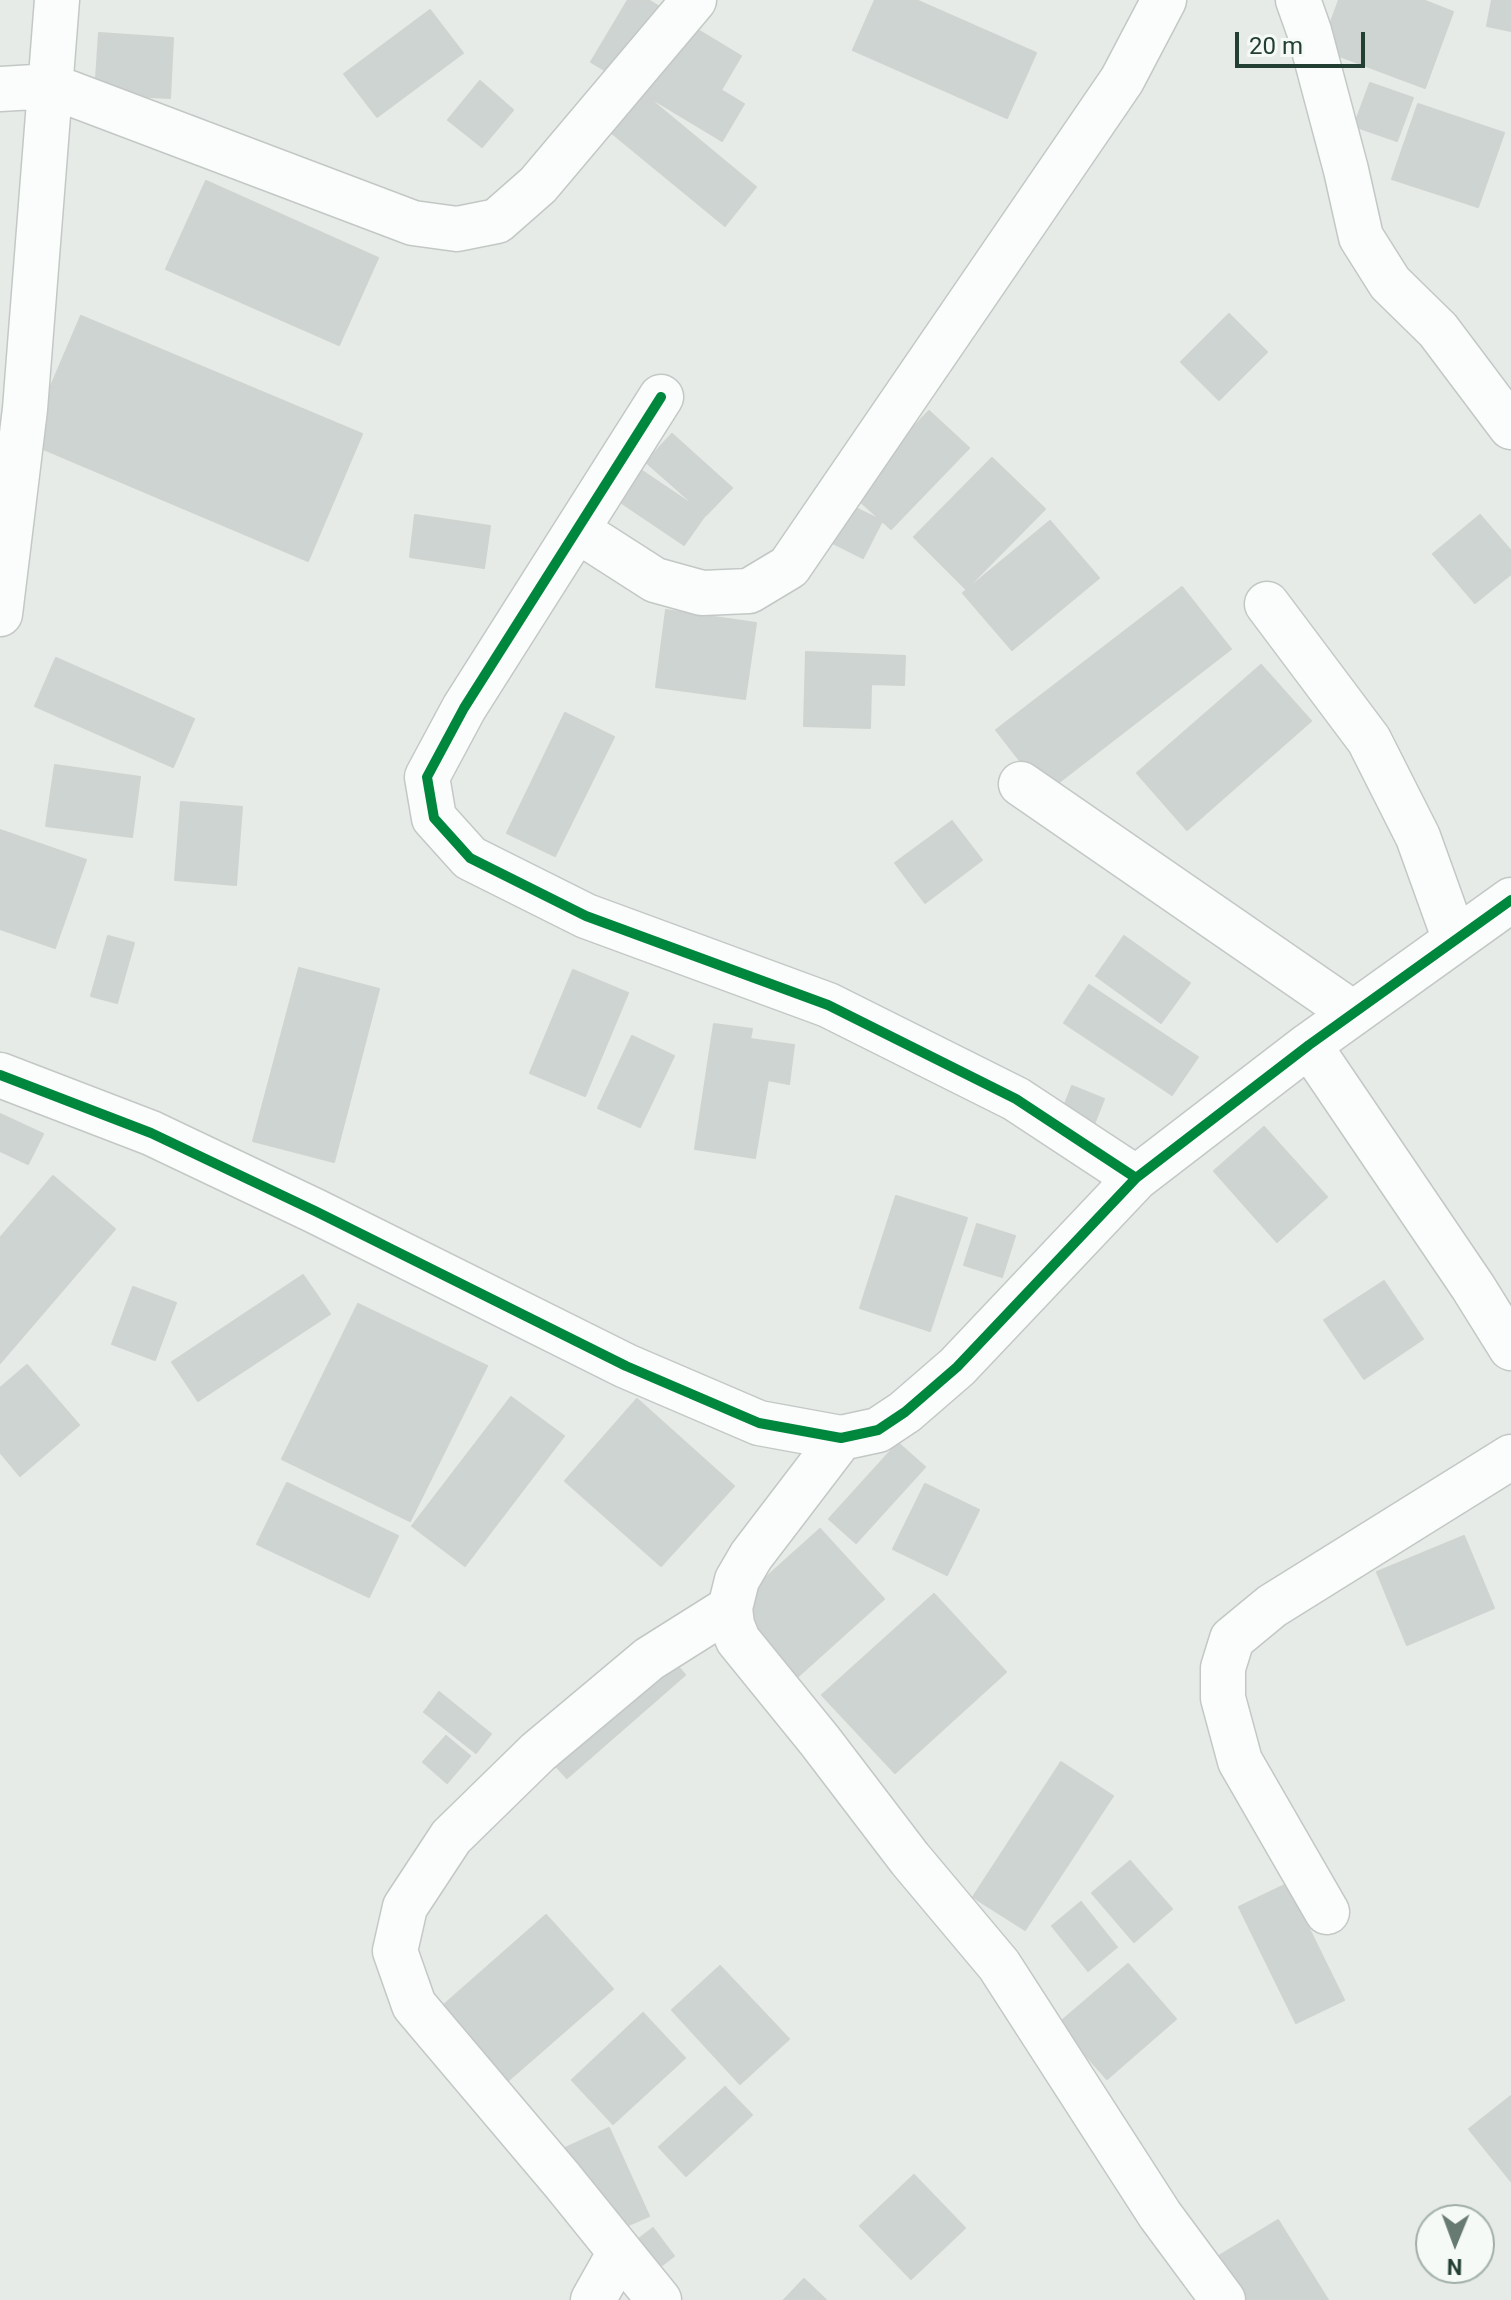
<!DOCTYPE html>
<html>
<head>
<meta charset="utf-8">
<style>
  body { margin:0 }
  #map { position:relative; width:1511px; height:2300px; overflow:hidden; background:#e6ebe8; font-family:Roboto,sans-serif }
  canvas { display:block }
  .north { position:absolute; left:1415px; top:2204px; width:80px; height:80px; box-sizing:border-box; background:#f5faf7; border:2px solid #a1afa9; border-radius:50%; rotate:181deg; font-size:22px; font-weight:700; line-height:32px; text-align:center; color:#233f34 }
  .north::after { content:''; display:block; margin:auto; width:28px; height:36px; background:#677b73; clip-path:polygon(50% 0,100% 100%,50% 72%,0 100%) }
  .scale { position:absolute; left:1235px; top:32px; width:130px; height:36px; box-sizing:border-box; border:4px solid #233f34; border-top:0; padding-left:10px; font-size:24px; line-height:28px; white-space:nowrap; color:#233f34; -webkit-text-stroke:6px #f5faf7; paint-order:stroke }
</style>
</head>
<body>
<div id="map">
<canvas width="1511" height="2300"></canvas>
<div class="north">N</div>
<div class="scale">20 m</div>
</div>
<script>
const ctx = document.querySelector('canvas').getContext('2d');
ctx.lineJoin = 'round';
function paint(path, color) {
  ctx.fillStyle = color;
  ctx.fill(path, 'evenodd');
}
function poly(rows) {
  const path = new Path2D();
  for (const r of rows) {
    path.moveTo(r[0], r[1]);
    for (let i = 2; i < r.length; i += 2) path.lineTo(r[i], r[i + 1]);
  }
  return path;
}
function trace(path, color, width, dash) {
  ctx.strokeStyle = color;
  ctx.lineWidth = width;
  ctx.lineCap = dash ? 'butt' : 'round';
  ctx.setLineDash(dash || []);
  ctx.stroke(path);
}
const building = poly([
  [628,0,648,0,741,56,721,90,744,104,722,141,591,62,628,0],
  [875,0,916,0,1036,53,1007,118,853,50,875,0],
  [1339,0,1423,0,1453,12,1425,88,1321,49,1339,0],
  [1492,0,1511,0,1511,31,1487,26,1492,0],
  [430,10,463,53,377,117,344,74,430,10],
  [99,33,173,38,170,98,95,94,99,33],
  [480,81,513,110,482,147,448,120,480,81],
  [1370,83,1413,98,1397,141,1354,126,1370,83],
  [639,90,756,187,725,226,607,129,639,90],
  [1418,104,1504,133,1478,207,1392,179,1418,104],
  [206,181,378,258,339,345,166,269,206,181],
  [1229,314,1267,352,1219,400,1181,362,1229,314],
  [81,316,362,434,308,561,27,442,81,316],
  [929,411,969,448,891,529,851,493,929,411],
  [672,434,732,488,706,515,646,462,672,434],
  [620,456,706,514,684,545,598,487,620,456],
  [992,458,1045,509,966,589,914,537,992,458],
  [845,503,882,521,863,558,827,540,845,503],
  [415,515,490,526,484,568,410,557,415,515],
  [1480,515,1511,551,1511,574,1475,603,1433,554,1480,515],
  [1050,521,1099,578,1012,650,963,593,1050,521],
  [1182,587,1231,649,1045,793,996,730,1182,587],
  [666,610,756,623,745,699,656,687,666,610],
  [806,652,905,656,904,685,871,684,870,728,804,726,806,652],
  [56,658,194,719,173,767,35,706,56,658],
  [1261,665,1311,721,1187,830,1137,773,1261,665],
  [565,713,614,737,555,856,507,833,565,713],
  [55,765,140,777,132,837,46,826,55,765],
  [181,802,242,807,236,885,175,880,181,802],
  [952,821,982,860,925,903,895,863,952,821],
  [0,830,86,860,55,948,0,929,0,830],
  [108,936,134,943,117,1003,91,996,108,936],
  [1124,936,1190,983,1161,1023,1096,976,1124,936],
  [299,968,379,989,334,1162,253,1141,299,968],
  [573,970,628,993,585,1096,530,1073,573,970],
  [1089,985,1198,1057,1172,1095,1064,1023,1089,985],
  [714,1024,752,1029,750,1039,794,1045,789,1084,768,1080,755,1158,695,1149,714,1024],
  [632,1036,674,1056,640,1127,598,1108,632,1036],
  [1072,1086,1104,1099,1093,1127,1061,1114,1072,1086],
  [0,1114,43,1134,28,1164,0,1151,0,1114],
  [1264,1127,1327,1197,1277,1242,1214,1171,1264,1127],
  [53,1176,115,1229,0,1363,0,1238,53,1176],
  [896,1196,967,1218,930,1331,860,1308,896,1196],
  [977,1224,1015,1236,1002,1277,964,1265,977,1224],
  [303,1275,330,1314,198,1401,172,1362,303,1275],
  [1384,1281,1423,1339,1364,1379,1324,1320,1384,1281],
  [133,1287,176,1303,155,1360,112,1344,133,1287],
  [358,1304,487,1366,410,1521,282,1459,358,1304],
  [27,1365,79,1425,20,1476,0,1452,0,1388,27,1365],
  [511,1397,564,1436,465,1566,412,1526,511,1397],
  [637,1399,734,1486,661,1566,565,1481,637,1399],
  [898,1443,925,1467,856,1543,829,1519,898,1443],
  [287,1483,398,1536,369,1597,257,1544,287,1483],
  [925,1484,979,1510,947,1575,893,1549,925,1484],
  [820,1529,884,1599,775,1697,712,1626,820,1529],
  [1464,1536,1494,1608,1407,1645,1377,1572,1464,1536],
  [934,1594,1006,1672,895,1773,822,1695,934,1594],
  [663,1649,685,1675,567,1778,544,1753,663,1649],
  [439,1692,491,1734,476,1753,424,1712,439,1692],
  [446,1736,470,1756,447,1783,423,1762,446,1736],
  [1061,1762,1113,1796,1025,1930,973,1897,1061,1762],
  [1130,1861,1172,1909,1134,1942,1092,1893,1130,1861],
  [1287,1884,1344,2000,1296,2023,1239,1907,1287,1884],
  [1081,1902,1117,1947,1088,1971,1052,1926,1081,1902],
  [546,1915,613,1989,495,2092,429,2018,546,1915],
  [1128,1964,1176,2019,1107,2079,1058,2024,1128,1964],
  [720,1966,789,2039,740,2084,672,2010,720,1966],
  [643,2013,685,2058,613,2124,572,2080,643,2013],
  [725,2087,752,2115,686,2176,659,2147,725,2087],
  [1511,2096,1511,2181,1469,2129,1511,2096],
  [609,2128,649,2216,601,2237,561,2150,609,2128],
  [914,2175,965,2228,911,2279,860,2226,914,2175],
  [1278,2220,1328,2300,1226,2300,1204,2265,1278,2220],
  [653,2228,674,2256,645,2278,623,2251,653,2228],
  [804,2279,826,2300,784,2300,804,2279]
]);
paint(building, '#ced4d1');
trace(building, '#cfd4d1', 2);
const minor = poly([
  [1298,0,1309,31,1346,170,1361,237,1390,283,1438,330,1511,427],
  [0,89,51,86,413,223,457,229,497,221,538,185,694,0],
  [661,397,464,708,427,777,434,818,470,858,586,916,828,1005,1016,1099,1136,1178],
  [577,530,655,580,702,593,749,591,789,567,1122,80,1164,0],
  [1267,604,1369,740,1418,837,1455,940],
  [0,614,25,409,57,0],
  [1021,784,1353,1013],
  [1309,1045,1473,1287,1511,1348],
  [0,1075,151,1133,315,1211,626,1366,759,1423,841,1438,878,1430,905,1412,957,1367,1136,1178,1309,1045,1511,900],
  [841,1438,751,1556,737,1580,730,1608,732,1625,738,1640,820,1741,910,1859,999,1965,1160,2215,1223,2300],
  [1327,1912,1240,1761,1223,1698,1223,1668,1232,1639,1272,1606,1511,1457],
  [593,2300,620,2252],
  [659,2300,562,2180,414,2005,395,1951,405,1907,451,1837,538,1752,649,1659,730,1608]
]);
trace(minor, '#c3c8c5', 47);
trace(minor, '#fbfcfc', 44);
trace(poly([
  [661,397,464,708,427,777,434,818,470,858,586,916,828,1005,1016,1099,1136,1178],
  [0,1075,151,1133,315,1211,626,1366,759,1423,841,1438,878,1430,905,1412,957,1367,1136,1178,1309,1045,1511,900]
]), '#00873e', 10);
</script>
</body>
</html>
